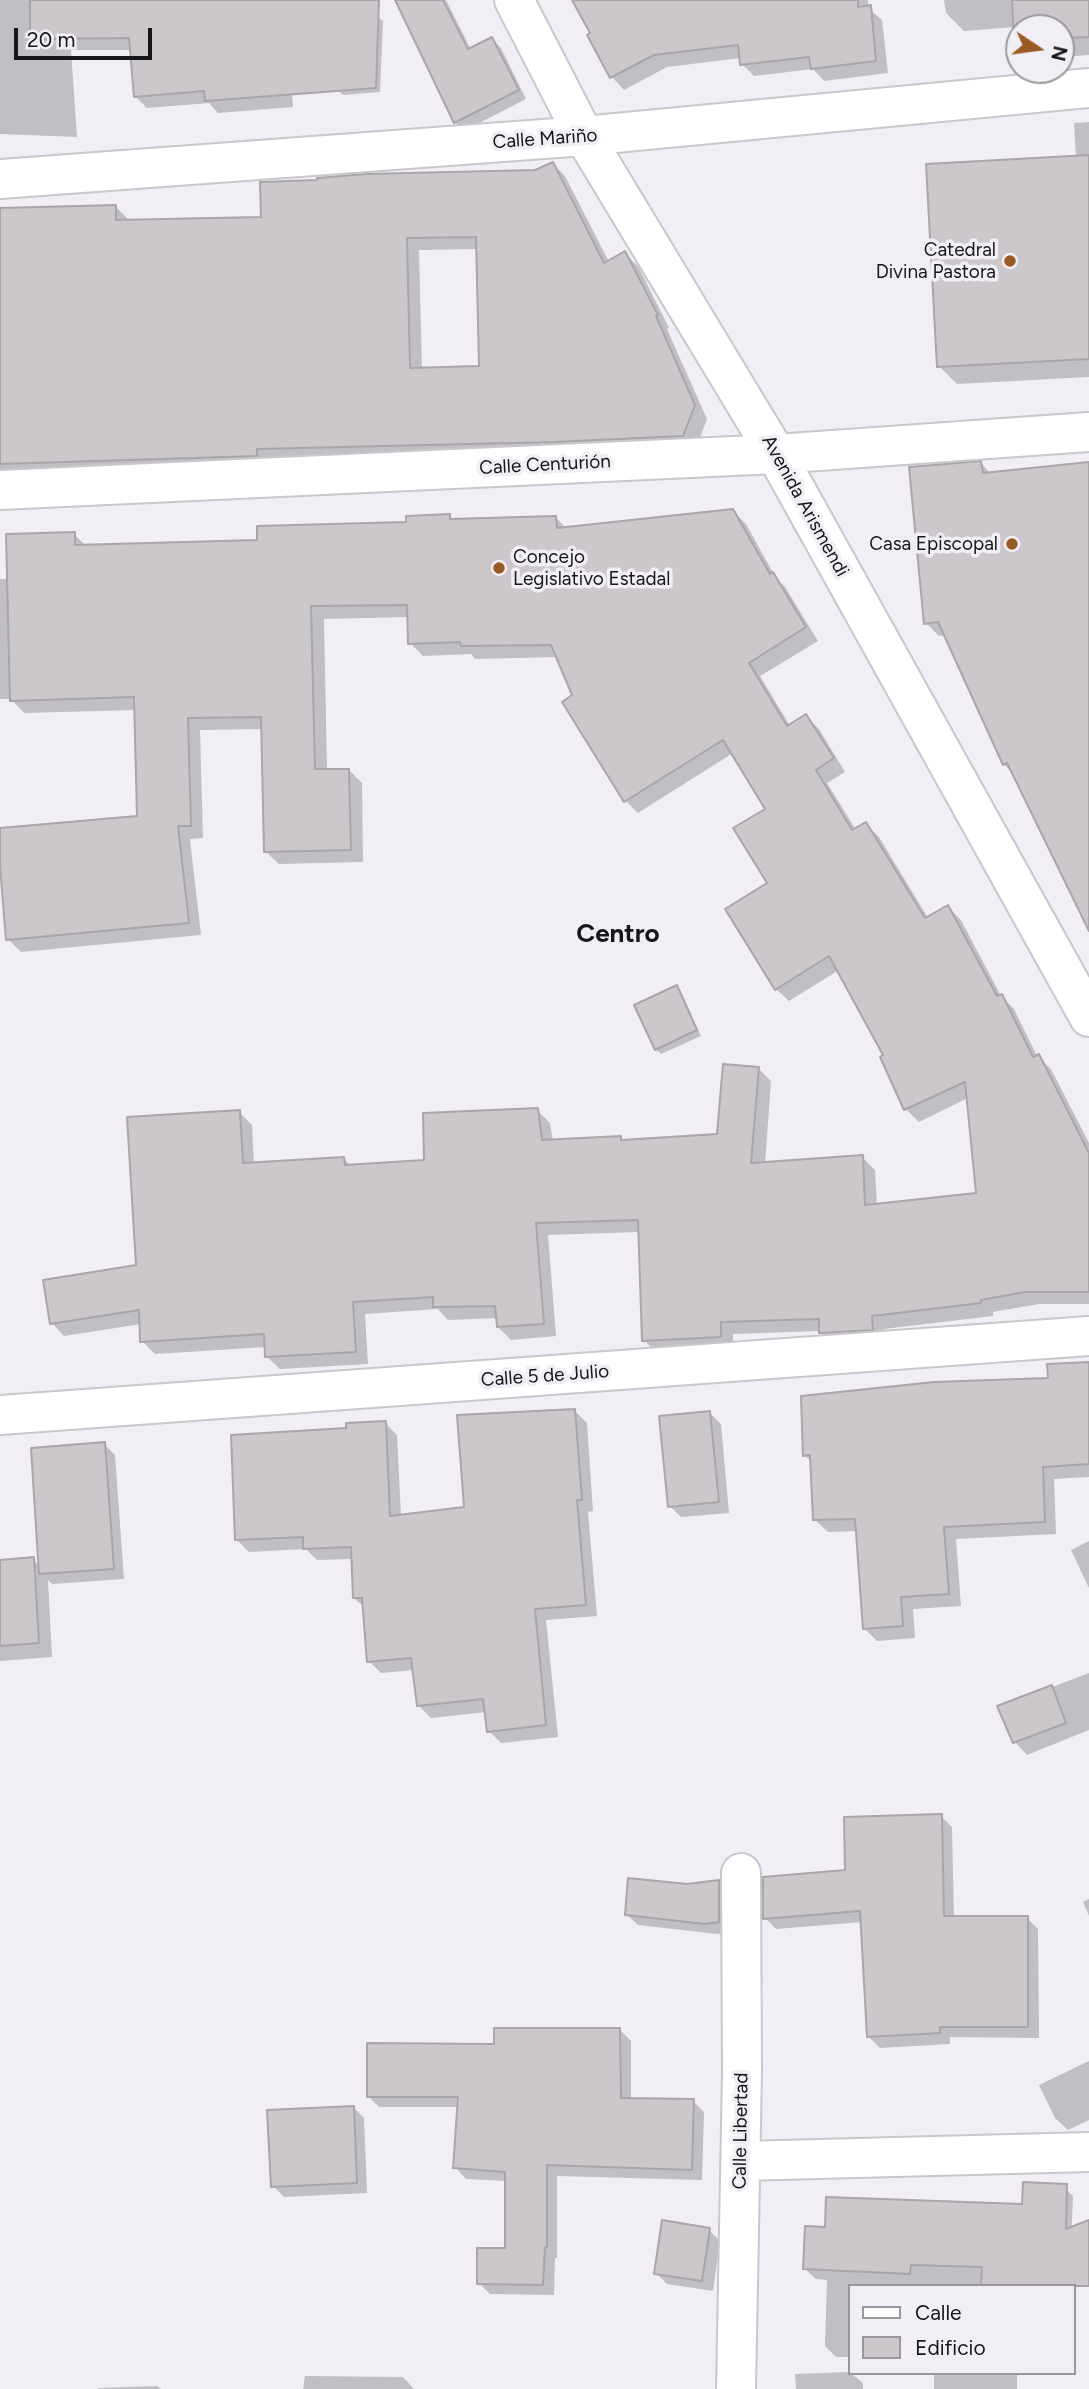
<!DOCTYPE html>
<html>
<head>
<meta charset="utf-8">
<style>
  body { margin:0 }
  #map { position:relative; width:1089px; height:2389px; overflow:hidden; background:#f1eff5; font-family:Figtree,sans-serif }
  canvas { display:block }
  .legend { position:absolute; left:848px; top:2284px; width:228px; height:91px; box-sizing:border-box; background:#f1eff5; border:2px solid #9a989d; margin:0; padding:9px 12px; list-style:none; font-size:21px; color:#171618 }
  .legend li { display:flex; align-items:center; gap:14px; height:35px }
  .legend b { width:35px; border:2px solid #9a989d }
  .north { position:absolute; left:1005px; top:14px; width:70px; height:70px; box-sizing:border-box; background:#f1eff5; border:2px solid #9a989d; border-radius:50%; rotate:103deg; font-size:19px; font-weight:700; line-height:28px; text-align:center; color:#171618 }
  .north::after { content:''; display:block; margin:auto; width:24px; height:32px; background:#9a5a23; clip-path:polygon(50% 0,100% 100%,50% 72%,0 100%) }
  .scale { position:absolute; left:14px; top:28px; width:138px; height:32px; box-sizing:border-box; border:4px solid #171618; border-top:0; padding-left:9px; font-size:21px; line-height:24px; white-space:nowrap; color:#171618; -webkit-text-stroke:5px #f1eff5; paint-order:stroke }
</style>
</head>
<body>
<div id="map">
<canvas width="1089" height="2389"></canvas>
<ul class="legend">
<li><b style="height:9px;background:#fff"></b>Calle</li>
<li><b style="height:19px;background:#cbc7cb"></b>Edificio</li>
</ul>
<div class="north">N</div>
<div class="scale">20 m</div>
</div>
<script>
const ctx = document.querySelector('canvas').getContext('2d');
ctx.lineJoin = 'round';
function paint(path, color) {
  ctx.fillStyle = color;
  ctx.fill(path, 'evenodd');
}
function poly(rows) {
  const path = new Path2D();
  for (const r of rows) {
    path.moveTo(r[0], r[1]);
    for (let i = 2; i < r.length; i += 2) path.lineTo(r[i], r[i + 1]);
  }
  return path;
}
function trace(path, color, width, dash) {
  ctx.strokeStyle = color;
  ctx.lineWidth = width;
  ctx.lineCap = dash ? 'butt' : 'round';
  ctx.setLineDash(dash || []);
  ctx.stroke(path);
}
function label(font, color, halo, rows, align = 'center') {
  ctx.font = font + ' Figtree,sans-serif';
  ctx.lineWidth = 7;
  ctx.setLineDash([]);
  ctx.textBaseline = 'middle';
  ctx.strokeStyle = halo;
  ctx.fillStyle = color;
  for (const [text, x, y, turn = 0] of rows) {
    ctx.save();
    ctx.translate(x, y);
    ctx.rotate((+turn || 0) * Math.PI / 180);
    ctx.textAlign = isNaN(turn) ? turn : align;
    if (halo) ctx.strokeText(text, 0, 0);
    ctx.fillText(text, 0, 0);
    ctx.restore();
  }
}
paint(poly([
  [0,0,285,0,293,107,218,113,209,103,147,108,135,96,132,50,71,50,77,137,0,134],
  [411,0,446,0,471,50,492,39,501,48,526,99,464,131,455,122],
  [574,0,868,0,868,8,882,20,888,73,824,81,813,69,754,76,742,64,741,58,667,67,624,90,612,77,589,36,592,34],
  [944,0,1089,0,1089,55,1061,57,1061,28,1019,28,1019,43,1016,40,1015,27,964,31,946,13],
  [378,17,383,21,380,92,343,95,338,90],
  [1089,122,1089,377,957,384,939,366,1076,157,1074,123],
  [553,164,565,176,609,262,625,254,638,266,669,328,667,329,707,419,696,449,0,477,0,209,115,206,128,219,128,222,263,218,535,172],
  [478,249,481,368,422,369,419,250],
  [981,463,991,474,1089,464,1089,904,1014,775,1004,764,946,635,939,636,926,623],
  [733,511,746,524,776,578,785,587,818,641,760,676,790,726,806,716,819,729,845,772,827,783,856,830,866,824,879,837,928,918,948,907,961,920,1001,996,1014,1009,1037,1056,1051,1069,1089,1143,1089,1304,1039,1304,993,1312,993,1316,884,1329,885,1342,834,1345,820,1331,733,1334,733,1350,657,1353,644,1340,640,1232,548,1235,556,1336,511,1340,498,1327,498,1318,448,1320,438,1309,365,1314,368,1364,280,1369,267,1357,266,1347,155,1354,142,1341,141,1324,64,1336,52,1323,138,1267,239,1112,252,1125,254,1164,344,1159,351,1166,426,1162,537,1110,550,1123,553,1141,620,1138,623,1141,719,1136,758,1068,771,1081,765,1164,862,1157,875,1170,877,1206,978,1194,968,1098,919,1122,906,1109,885,1056,839,970,789,1001,776,989,769,884,767,809,733,753,638,813,625,800,558,657,475,659,471,654,423,656,410,643,409,617,324,619,327,771,349,770,362,783,363,862,279,864,266,852,263,729,200,730,203,838,190,839,201,935,21,952,8,939,0,830,139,818,136,710,24,713,11,699,0,699,0,579,9,579,74,534,87,547,259,542,407,524,449,516,454,521,556,518,567,529],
  [676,987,681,992,701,1036,661,1054,656,1049],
  [1089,1363,1089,1477,1054,1479,1056,1534,956,1539,961,1606,913,1609,915,1638,877,1641,864,1628,858,1531,828,1532,815,1520,813,1463,804,1455,1050,1379],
  [574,1410,587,1423,593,1511,588,1512,597,1616,546,1620,558,1737,501,1743,489,1731,487,1712,431,1718,419,1706,414,1670,381,1673,369,1661,365,1608,354,1598,353,1559,317,1560,306,1549,249,1552,236,1539,348,1430,385,1423,397,1435,401,1516,466,1509],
  [710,1413,721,1424,729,1513,681,1517,670,1506],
  [104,1444,115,1455,124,1579,52,1584,48,1580,52,1657,0,1661,0,1562,33,1559,40,1567],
  [1089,1541,1089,1588,1071,1550],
  [1089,1673,1089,1730,1027,1755,1015,1742,1000,1707],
  [941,1816,952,1827,954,1918,1027,1918,1038,1929,1039,2038,950,2037,950,2044,880,2048,869,2037,863,1922,776,1929,765,1918],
  [718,1882,729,1893,730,1933,717,1934,638,1925,626,1914,687,1884],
  [1089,1899,1089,1916,1083,1902],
  [620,2030,631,2041,631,2100,693,2101,704,2112,702,2180,557,2176,557,2258,555,2258,554,2295,490,2294,479,2283,506,2250,507,2181,466,2179,455,2167,459,2107,379,2107,368,2096,496,2045],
  [1089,2061,1089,2120,1068,2130,1055,2118,1039,2085],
  [353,2107,364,2118,367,2193,284,2197,273,2186],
  [1062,2186,1073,2196,1069,2286,849,2286,849,2357,836,2357,825,2346,827,2280,816,2279,805,2269,827,2229,1024,2206],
  [709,2230,720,2241,713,2291,667,2284,656,2273],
  [849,2372,863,2383,863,2389,796,2389,795,2374],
  [934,2373,1017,2373,1017,2389,934,2389],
  [305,2376,403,2377,414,2389,303,2389],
  [157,2386,161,2389,98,2389,98,2388]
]), '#0003');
const building = poly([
  [30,0,379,0,376,88,205,101,204,91,134,97,129,38,30,39,30,0],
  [395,0,443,0,468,49,492,37,519,90,454,123,395,0],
  [572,0,858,0,858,7,871,5,876,61,811,69,809,57,740,65,738,45,654,55,610,78,587,35,590,33,572,0],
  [1012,0,1089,0,1089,37,1061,38,1061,28,1019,28,1019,41,1014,41,1012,0],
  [1089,155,1089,359,937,367,926,164,1089,155],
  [553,162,604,263,625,251,658,315,656,316,695,405,683,436,555,442,257,449,257,456,0,464,0,208,116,205,116,220,261,217,260,182,317,180,317,178,366,174,535,170,553,162],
  [476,237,479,366,410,368,407,238,476,237],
  [981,461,983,473,1089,462,1089,931,1007,763,1003,765,938,622,924,624,909,467,981,461],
  [733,509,770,574,773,572,806,627,749,663,787,726,806,714,834,758,816,770,852,830,866,822,925,918,948,905,997,996,1002,994,1033,1057,1039,1054,1089,1153,1089,1292,1025,1292,981,1300,981,1303,872,1316,873,1330,819,1333,819,1319,721,1322,721,1337,642,1341,638,1220,536,1223,544,1324,497,1327,495,1306,433,1307,433,1297,353,1302,356,1352,265,1357,264,1334,140,1342,139,1310,50,1324,43,1280,136,1265,127,1117,240,1110,243,1163,344,1157,345,1165,424,1160,423,1113,538,1108,542,1140,621,1136,621,1140,717,1134,723,1064,759,1067,751,1163,863,1155,865,1205,976,1193,965,1082,904,1110,880,1057,883,1055,829,956,775,990,725,909,767,883,733,828,765,809,723,740,624,802,562,702,572,695,551,645,461,646,460,642,408,644,407,605,311,606,315,769,349,769,351,850,264,852,261,717,188,718,191,826,178,826,189,923,6,940,0,866,0,828,137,816,134,697,10,701,6,534,75,532,75,545,257,540,257,526,406,522,406,516,450,514,450,519,556,516,557,528,733,509],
  [677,985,697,1030,655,1050,634,1005,677,985],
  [1089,1362,1089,1464,1043,1467,1045,1522,944,1527,949,1594,901,1597,903,1626,863,1629,855,1519,813,1520,810,1455,803,1456,801,1396,934,1382,1048,1378,1047,1364,1089,1362],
  [575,1409,582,1500,577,1500,586,1605,535,1609,546,1725,487,1732,483,1699,417,1706,411,1658,367,1662,362,1598,353,1598,351,1547,303,1549,303,1537,235,1540,231,1435,346,1428,346,1423,386,1421,390,1516,464,1507,457,1415,575,1409],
  [710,1411,719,1502,668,1507,659,1416,710,1411],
  [105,1442,114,1569,39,1574,31,1448,105,1442],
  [34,1557,39,1643,0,1646,0,1560,34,1557],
  [1052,1685,1066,1723,1013,1743,997,1706,1052,1685],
  [942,1814,944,1916,1028,1916,1028,2027,940,2027,940,2033,867,2037,860,1911,763,1919,763,1877,845,1870,844,1817,942,1814],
  [628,1878,687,1884,719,1880,719,1922,705,1924,625,1915,628,1878],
  [494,2028,620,2028,621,2098,694,2099,692,2170,547,2165,547,2247,545,2247,543,2285,477,2284,477,2248,505,2248,505,2172,453,2168,458,2097,367,2097,367,2043,494,2044,494,2028],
  [354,2106,357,2183,271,2187,267,2110,354,2106],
  [1023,2182,1067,2184,1066,2229,1089,2220,1089,2286,981,2286,982,2267,911,2265,910,2274,803,2269,805,2226,825,2227,826,2197,1022,2204,1023,2182],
  [662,2220,710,2228,702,2281,654,2274,662,2220]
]);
paint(building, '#cbc7cb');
trace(building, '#a9a5a9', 2);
const street = poly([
  [514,0,584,136,776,454,1089,1017],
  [0,179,584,136,1089,88],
  [0,490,776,454,1089,432],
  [0,1415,1089,1336],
  [741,2161,1089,2152],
  [736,2389,742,2072,741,1873]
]);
trace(street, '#c8c7cc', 42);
trace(street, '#fff', 38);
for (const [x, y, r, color] of [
  [1010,261,7,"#9a5a23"],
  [1012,544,7,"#9a5a23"],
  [499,568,7,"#9a5a23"]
]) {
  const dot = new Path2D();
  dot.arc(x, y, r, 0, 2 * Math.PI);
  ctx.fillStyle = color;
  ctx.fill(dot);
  trace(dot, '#f1eff5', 2.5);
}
label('19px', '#171618', '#f1eff5', [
  ["Calle Mariño",545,139,-4],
  ["Calle Centurión",545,465,-3],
  ["Avenida Arismendi",805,506,61],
  ["Calle 5 de Julio",545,1376,-4],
  ["Calle Libertad",741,2131,-89]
]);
label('19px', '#171618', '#f1eff5', [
  ["Catedral",996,250],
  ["Divina Pastora",996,272],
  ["Casa Episcopal",998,544],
  ["Concejo",513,557,"left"],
  ["Legislativo Estadal",513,579,"left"]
], 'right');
label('bold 26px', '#171618', '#f1eff5', [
  ["Centro",618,934]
]);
</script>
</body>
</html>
